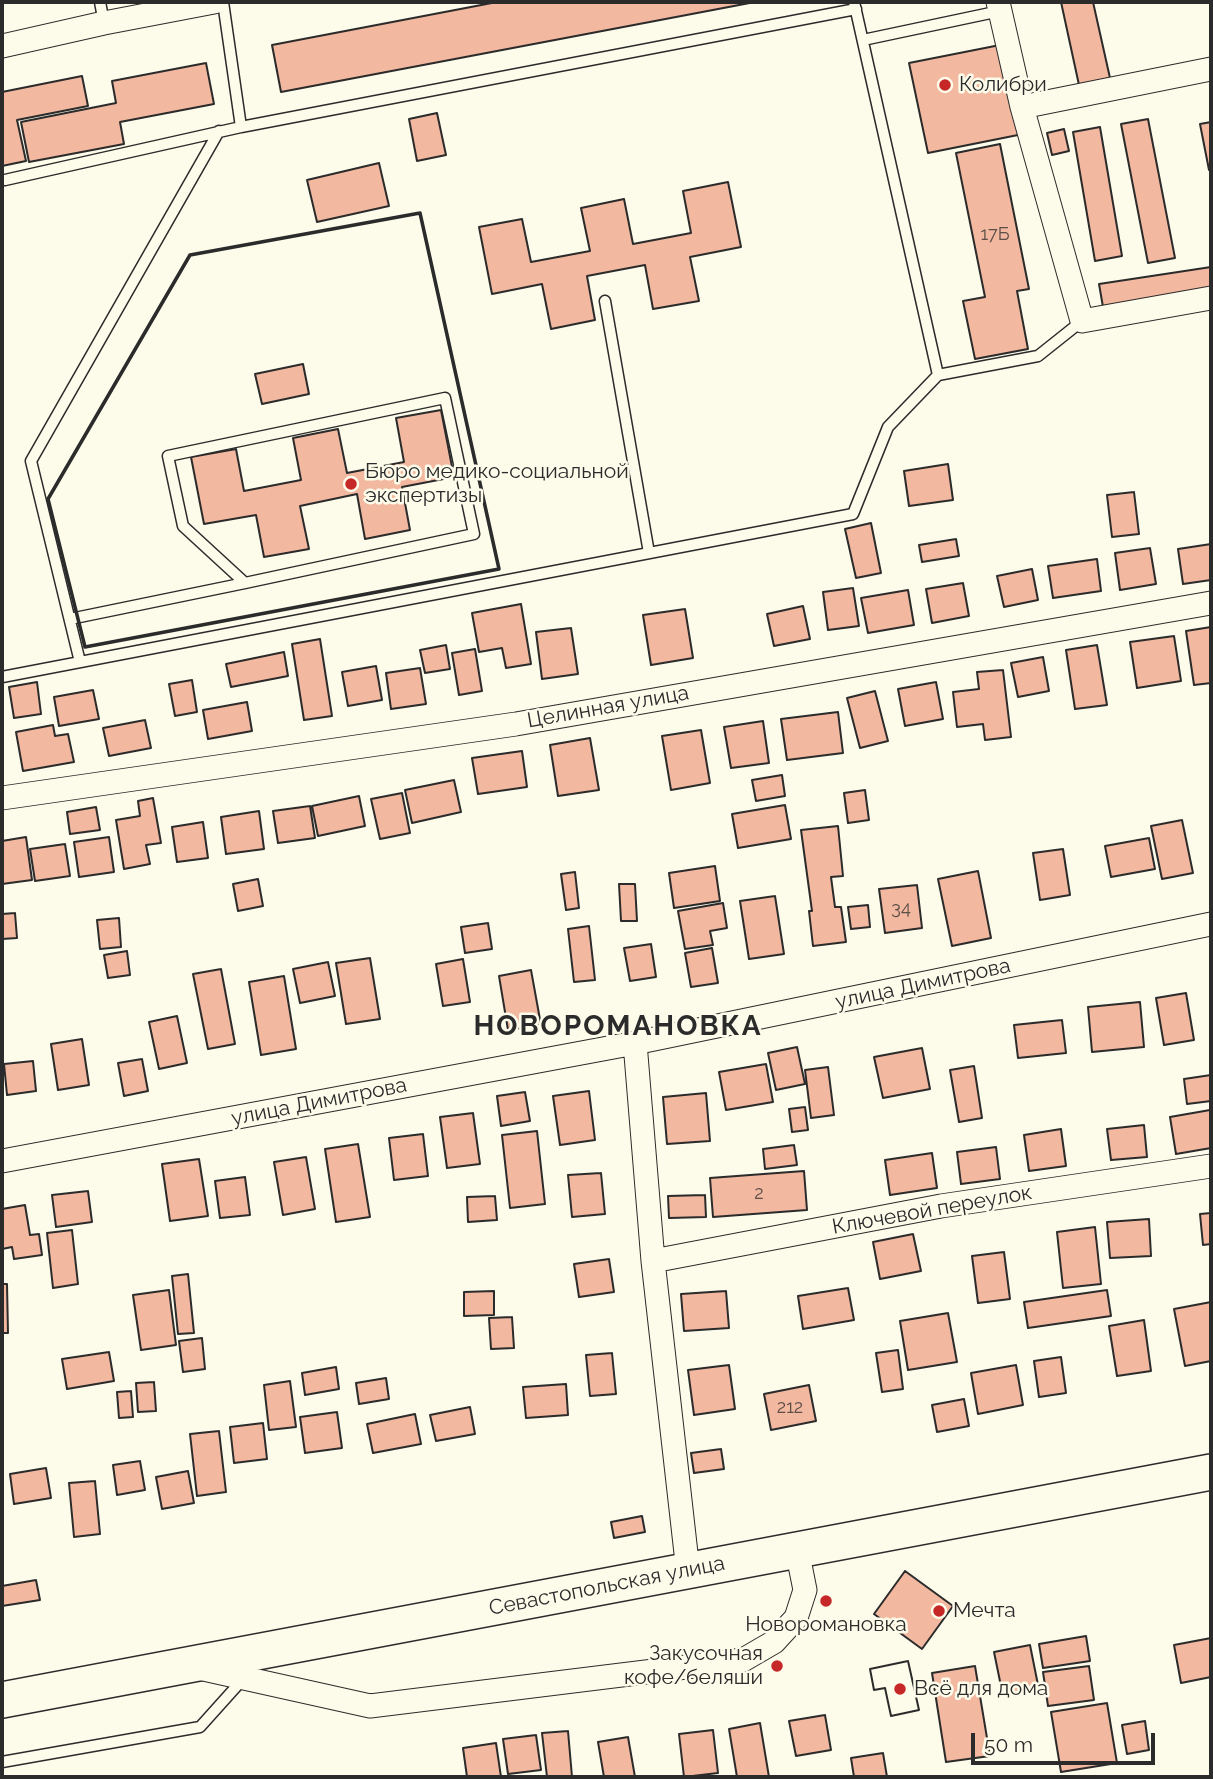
<!DOCTYPE html>
<html>
<head>
<meta charset="utf-8">
<style>
  body { margin:0 }
  #map { position:relative; width:1213px; height:1779px; overflow:hidden; background:#fdfbea; font-family:Raleway,sans-serif }
  canvas { display:block }
  .frame { position:absolute; inset:0; border:4px solid #2b2b2b; pointer-events:none }
  .scale { position:absolute; left:971px; top:1733px; width:184px; height:32px; box-sizing:border-box; border:4px solid #2b2b2b; border-top:0; padding-left:9px; font-size:21px; line-height:24px; white-space:nowrap; color:#2b2b2b; -webkit-text-stroke:5px #fdfbea; paint-order:stroke }
</style>
</head>
<body>
<div id="map">
<canvas width="1213" height="1779"></canvas>
<div class="frame"></div>
<div class="scale">50 m</div>
</div>
<script>
const ctx = document.querySelector('canvas').getContext('2d');
ctx.lineJoin = 'round';
function paint(path, color) {
  ctx.fillStyle = color;
  ctx.fill(path, 'evenodd');
}
function poly(rows) {
  const path = new Path2D();
  for (const r of rows) {
    path.moveTo(r[0], r[1]);
    for (let i = 2; i < r.length; i += 2) path.lineTo(r[i], r[i + 1]);
  }
  return path;
}
function trace(path, color, width, dash) {
  ctx.strokeStyle = color;
  ctx.lineWidth = width;
  ctx.lineCap = dash ? 'butt' : 'round';
  ctx.setLineDash(dash || []);
  ctx.stroke(path);
}
function label(font, color, halo, rows, align = 'center') {
  ctx.font = font + ' Raleway,sans-serif';
  ctx.lineWidth = 5;
  ctx.setLineDash([]);
  ctx.textBaseline = 'middle';
  ctx.strokeStyle = halo;
  ctx.fillStyle = color;
  for (const [text, x, y, turn = 0] of rows) {
    ctx.save();
    ctx.translate(x, y);
    ctx.rotate((+turn || 0) * Math.PI / 180);
    ctx.textAlign = isNaN(turn) ? turn : align;
    if (halo) ctx.strokeText(text, 0, 0);
    ctx.fillText(text, 0, 0);
    ctx.restore();
  }
}
const building = poly([
  [497,2,755,2,281,92,272,45,497,2],
  [1061,2,1093,2,1110,78,1079,85,1061,2],
  [1005,44,1023,134,928,153,909,63,1005,44],
  [206,63,214,104,120,122,124,144,29,162,21,122,116,103,112,81,206,63],
  [82,76,88,106,17,120,26,161,2,166,2,92,82,76],
  [437,113,446,155,417,161,409,119,437,113],
  [1148,119,1175,258,1148,263,1121,124,1148,119],
  [1211,122,1211,170,1209,170,1200,124,1211,122],
  [1100,127,1122,256,1095,261,1073,132,1100,127],
  [1064,129,1069,151,1052,155,1047,133,1064,129],
  [1000,144,1029,289,1017,291,1028,349,975,359,963,301,985,297,956,153,1000,144],
  [379,163,389,206,317,222,307,180,379,163],
  [728,182,741,247,690,257,699,301,653,309,645,265,587,276,595,320,551,329,542,284,492,294,479,227,522,219,531,262,590,251,581,208,624,199,633,244,691,233,683,191,728,182],
  [1211,267,1211,290,1103,307,1099,284,1211,267],
  [303,364,309,394,262,404,255,374,303,364],
  [441,410,454,477,402,487,410,530,365,539,357,494,300,506,309,549,264,557,256,515,204,524,191,457,236,449,244,491,301,480,293,438,338,429,347,473,404,462,396,418,441,410],
  [948,464,953,500,909,506,904,471,948,464],
  [1134,492,1139,534,1112,537,1107,495,1134,492],
  [871,523,881,573,856,578,845,529,871,523],
  [956,539,959,556,922,562,919,545,956,539],
  [1211,544,1211,580,1183,584,1178,549,1211,544],
  [1150,548,1156,584,1120,590,1115,553,1150,548],
  [1097,559,1101,591,1053,598,1048,566,1097,559],
  [1032,569,1038,600,1004,607,997,576,1032,569],
  [963,583,969,616,932,623,926,589,963,583],
  [853,588,859,626,828,630,823,592,853,588],
  [908,590,914,625,868,633,861,598,908,590],
  [521,604,531,664,506,668,502,648,479,652,472,613,521,604],
  [803,606,810,639,774,646,767,614,803,606],
  [685,609,693,658,651,665,643,615,685,609],
  [1211,627,1211,683,1194,685,1186,631,1211,627],
  [571,628,578,674,542,679,536,632,571,628],
  [1174,636,1181,681,1137,688,1130,642,1174,636],
  [320,639,332,716,304,720,292,644,320,639],
  [446,645,450,669,425,673,420,650,446,645],
  [1097,645,1107,705,1075,709,1066,650,1097,645],
  [475,649,482,691,459,695,452,653,475,649],
  [284,652,288,676,231,687,226,664,284,652],
  [1043,657,1049,691,1018,697,1011,663,1043,657],
  [376,666,382,700,348,706,342,672,376,666],
  [420,668,426,704,391,709,386,673,420,668],
  [1003,670,1011,737,985,740,983,724,957,727,953,692,979,689,977,672,1003,670],
  [192,680,197,712,175,716,169,684,192,680],
  [37,682,41,714,14,718,9,687,37,682],
  [936,682,943,719,905,726,898,689,936,682],
  [93,690,99,719,59,726,54,697,93,690],
  [875,691,888,741,860,748,847,698,875,691],
  [247,702,252,731,208,739,203,710,247,702],
  [838,712,843,753,787,760,781,719,838,712],
  [145,720,151,748,109,756,103,728,145,720],
  [763,721,769,763,731,768,724,727,763,721],
  [53,725,55,736,68,734,74,762,23,771,16,732,53,725],
  [701,730,710,783,671,790,662,736,701,730],
  [590,738,599,790,558,796,550,745,590,738],
  [522,751,527,787,478,794,472,758,522,751],
  [782,775,785,796,756,801,752,780,782,775],
  [454,780,461,812,412,823,405,790,454,780],
  [865,790,869,820,848,823,844,793,865,790],
  [402,793,410,833,380,839,371,799,402,793],
  [359,796,365,826,318,836,312,806,359,796],
  [153,798,161,843,146,845,150,864,124,869,116,820,140,816,138,801,153,798],
  [785,805,791,839,738,848,732,814,785,805],
  [310,806,315,838,278,843,273,811,310,806],
  [96,807,100,830,70,834,67,812,96,807],
  [259,811,264,849,226,854,221,817,259,811],
  [1182,820,1193,873,1162,879,1151,826,1182,820],
  [203,822,208,858,177,862,172,827,203,822],
  [838,826,843,876,831,877,835,907,841,907,846,942,813,946,809,911,812,911,801,830,838,826],
  [26,837,32,880,2,884,2,841,26,837],
  [109,837,114,872,79,877,74,842,109,837],
  [1149,838,1155,869,1111,877,1105,846,1149,838],
  [65,844,70,876,35,881,30,849,65,844],
  [1063,849,1070,895,1040,900,1033,853,1063,849],
  [715,866,720,901,674,908,669,873,715,866],
  [978,871,991,938,952,946,938,879,978,871],
  [575,872,579,908,566,910,561,874,575,872],
  [258,879,263,906,238,911,233,884,258,879],
  [619,884,635,884,637,921,621,921,619,884],
  [917,885,922,928,885,933,879,889,917,885],
  [775,896,784,954,749,959,740,901,775,896],
  [723,903,727,928,710,931,713,945,685,949,678,911,723,903],
  [868,905,870,927,851,929,848,907,868,905],
  [15,913,17,938,2,939,2,914,15,913],
  [119,918,121,947,100,949,97,920,119,918],
  [488,923,492,949,465,953,461,927,488,923],
  [589,926,595,980,574,982,568,929,589,926],
  [651,944,656,977,630,981,624,948,651,944],
  [712,948,718,983,691,987,685,953,712,948],
  [127,951,130,975,108,978,104,955,127,951],
  [370,958,380,1019,346,1024,336,963,370,958],
  [463,959,470,1002,443,1006,436,964,463,959],
  [328,962,335,996,300,1003,293,969,328,962],
  [221,969,235,1044,208,1049,193,974,221,969],
  [531,970,541,1025,508,1030,499,976,531,970],
  [284,976,296,1049,261,1055,249,982,284,976],
  [1186,993,1194,1040,1164,1045,1156,998,1186,993],
  [1140,1002,1144,1047,1092,1052,1088,1007,1140,1002],
  [177,1016,187,1063,159,1069,149,1022,177,1016],
  [1062,1020,1066,1053,1018,1058,1014,1025,1062,1020],
  [82,1039,89,1085,58,1090,51,1044,82,1039],
  [797,1047,805,1084,776,1090,768,1053,797,1047],
  [922,1048,930,1089,883,1098,874,1057,922,1048],
  [142,1059,148,1091,124,1096,118,1063,142,1059],
  [33,1061,36,1091,7,1095,4,1064,33,1061],
  [766,1064,773,1102,726,1110,719,1072,766,1064],
  [974,1066,982,1118,959,1122,950,1070,974,1066],
  [828,1067,834,1115,811,1118,805,1070,828,1067],
  [1211,1075,1211,1101,1187,1104,1184,1079,1211,1075],
  [589,1091,595,1140,560,1145,553,1096,589,1091],
  [525,1092,530,1121,501,1126,497,1096,525,1092],
  [706,1093,710,1141,667,1144,663,1097,706,1093],
  [805,1107,808,1130,792,1132,789,1109,805,1107],
  [1210,1110,1211,1148,1176,1154,1170,1117,1210,1110],
  [473,1113,480,1164,447,1168,440,1117,473,1113],
  [1144,1125,1147,1157,1111,1160,1107,1129,1144,1125],
  [1061,1129,1066,1166,1029,1171,1024,1135,1061,1129],
  [537,1131,545,1204,510,1208,502,1135,537,1131],
  [423,1134,428,1176,394,1180,389,1138,423,1134],
  [358,1144,370,1217,336,1222,325,1149,358,1144],
  [794,1145,797,1165,765,1169,763,1149,794,1145],
  [996,1147,1000,1179,961,1184,957,1152,996,1147],
  [932,1153,937,1188,890,1195,885,1160,932,1153],
  [306,1157,315,1209,283,1215,274,1162,306,1157],
  [199,1159,208,1216,170,1221,162,1164,199,1159],
  [804,1171,807,1210,713,1217,710,1178,804,1171],
  [601,1173,605,1214,572,1217,568,1175,601,1173],
  [245,1177,250,1215,220,1218,215,1181,245,1177],
  [88,1191,92,1222,56,1227,52,1195,88,1191],
  [705,1195,706,1217,669,1218,668,1196,705,1195],
  [495,1196,497,1220,468,1222,467,1197,495,1196],
  [25,1205,30,1235,39,1234,42,1255,14,1259,12,1247,2,1249,2,1209,25,1205],
  [1211,1213,1211,1244,1203,1245,1200,1214,1211,1213],
  [1149,1219,1151,1256,1110,1258,1107,1222,1149,1219],
  [1095,1227,1101,1284,1063,1288,1057,1232,1095,1227],
  [72,1230,78,1284,53,1288,47,1233,72,1230],
  [913,1234,921,1271,880,1279,873,1242,913,1234],
  [1004,1252,1010,1299,978,1303,972,1256,1004,1252],
  [609,1259,614,1292,579,1297,574,1264,609,1259],
  [188,1274,194,1333,178,1334,172,1276,188,1274],
  [2,1284,7,1284,8,1333,2,1333,2,1284],
  [848,1288,854,1320,803,1329,798,1296,848,1288],
  [169,1290,176,1345,141,1350,133,1295,169,1290],
  [1107,1290,1111,1316,1028,1328,1024,1302,1107,1290],
  [494,1291,494,1315,464,1316,464,1292,494,1291],
  [726,1291,729,1328,684,1331,681,1294,726,1291],
  [1211,1302,1211,1361,1185,1366,1174,1309,1211,1302],
  [948,1313,957,1362,908,1370,900,1321,948,1313],
  [512,1317,514,1348,491,1349,489,1318,512,1317],
  [1144,1320,1151,1371,1117,1376,1109,1326,1144,1320],
  [202,1338,205,1369,183,1372,179,1341,202,1338],
  [898,1350,903,1389,882,1392,876,1353,898,1350],
  [109,1352,114,1381,67,1389,62,1359,109,1352],
  [612,1353,616,1394,590,1396,586,1355,612,1353],
  [1061,1357,1066,1393,1039,1397,1034,1361,1061,1357],
  [729,1365,735,1409,694,1415,688,1370,729,1365],
  [1016,1365,1023,1405,978,1414,971,1373,1016,1365],
  [336,1367,339,1389,305,1395,302,1373,336,1367],
  [386,1378,389,1399,359,1404,356,1383,386,1378],
  [290,1381,296,1427,269,1430,264,1385,290,1381],
  [154,1382,156,1411,138,1412,136,1383,154,1382],
  [566,1384,568,1415,526,1418,523,1387,566,1384],
  [809,1385,816,1421,771,1430,764,1394,809,1385],
  [131,1391,133,1417,119,1418,117,1392,131,1391],
  [964,1399,969,1426,937,1432,932,1405,964,1399],
  [470,1407,475,1434,436,1441,430,1415,470,1407],
  [337,1412,342,1448,305,1453,300,1417,337,1412],
  [415,1414,421,1444,373,1453,367,1424,415,1414],
  [263,1423,267,1459,234,1463,230,1427,263,1423],
  [219,1431,226,1492,197,1496,190,1434,219,1431],
  [721,1449,724,1469,694,1473,691,1453,721,1449],
  [140,1461,145,1490,117,1495,113,1465,140,1461],
  [46,1468,51,1498,14,1504,10,1474,46,1468],
  [188,1471,194,1503,162,1509,156,1477,188,1471],
  [95,1481,100,1534,74,1537,69,1483,95,1481],
  [642,1516,645,1532,614,1538,611,1522,642,1516],
  [905,1571,953,1606,922,1649,874,1614,905,1571],
  [36,1580,40,1600,2,1606,2,1586,36,1580],
  [1086,1636,1090,1661,1043,1668,1039,1644,1086,1636],
  [1211,1638,1211,1677,1181,1683,1174,1645,1211,1638],
  [1030,1645,1039,1690,1003,1696,994,1652,1030,1645],
  [908,1661,919,1710,891,1716,885,1688,874,1690,870,1669,908,1661],
  [908,1661,919,1710,891,1716,885,1688,874,1690,870,1669,908,1661],
  [975,1666,990,1756,946,1762,932,1673,975,1666],
  [1089,1666,1094,1700,1048,1706,1043,1672,1089,1666],
  [1107,1703,1117,1763,1061,1772,1051,1712,1107,1703],
  [825,1715,831,1750,796,1756,789,1721,825,1715],
  [1145,1721,1149,1750,1127,1754,1122,1725,1145,1721],
  [760,1723,769,1777,737,1777,729,1729,760,1723],
  [713,1730,718,1773,684,1777,679,1734,713,1730],
  [568,1731,572,1777,547,1777,542,1733,568,1731],
  [536,1735,541,1770,508,1774,503,1739,536,1735],
  [628,1737,635,1777,604,1777,598,1742,628,1737],
  [496,1743,501,1777,467,1777,463,1748,496,1743],
  [883,1753,887,1777,854,1777,851,1758,883,1753]
]);
paint(building, '#f2b8a0');
trace(building, '#2b2b2b', 2);
const service = poly([
  [100,2,104,23],
  [223,2,241,127],
  [854,2,938,375,1038,356,1082,321],
  [863,40,1000,11],
  [5,180,241,127,856,9],
  [605,301,649,553],
  [70,619,245,583,474,534,445,398,168,456,183,526,245,583],
  [80,662,31,461,219,131],
  [2,677,853,514,888,427,938,375],
  [2,1762,200,1727,244,1678]
]);
const minor = poly([
  [998,2,1022,107,1082,321,1211,298],
  [2,46,104,23,214,2],
  [1022,107,1211,69],
  [2,798,516,724,1211,603],
  [635,1043,653,1261,688,1571],
  [2,1161,635,1043,1211,924],
  [653,1261,941,1206,1211,1166],
  [199,1668,370,1706,743,1660,774,1642,796,1618,805,1590,797,1550]
]);
const primary = poly([
  [2,1700,1211,1472]
]);
trace(service, '#2b2b2b', 13);
trace(minor, '#2b2b2b', 25);
trace(primary, '#2b2b2b', 38);
trace(service, '#fdfbea', 10);
trace(minor, '#fdfbea', 23);
trace(primary, '#fdfbea', 35);
trace(poly([
  [420,213,499,569,85,647,48,499,190,255,420,213]
]), '#2b2b2b', 3.5);
for (const [x, y, r, color] of [
  [945,85,7,"#c62828"],
  [351,484,7,"#c62828"],
  [826,1601,7,"#c62828"],
  [939,1611,7,"#c62828"],
  [777,1666,7,"#c62828"],
  [900,1689,7,"#c62828"]
]) {
  const dot = new Path2D();
  dot.arc(x, y, r, 0, 2 * Math.PI);
  ctx.fillStyle = color;
  ctx.fill(dot);
  trace(dot, '#fdfbea', 2.5);
}
label('18px', '#5d4e48', null, [
  ["17Б",995,235],
  ["34",901,909],
  ["2",759,1194],
  ["212",790,1408]
]);
label('21px', '#2b2b2b', '#fdfbea', [
  ["Колибри",959,85],
  ["Бюро медико-социальной",365,472],
  ["экспертизы",365,496],
  ["Мечта",953,1611],
  ["Новоромановка",826,1625,"center"],
  ["Закусочная",763,1654,"right"],
  ["кофе/беляши",763,1678,"right"],
  ["Всё для дома",914,1689]
], 'left');
label('21px', '#2b2b2b', '#fdfbea', [
  ["Целинная улица",608,707,-10],
  ["улица Димитрова",923,984,-12],
  ["улица Димитрова",319,1102,-11],
  ["Ключевой переулок",932,1210,-10],
  ["Севастопольская улица",607,1586,-11]
]);
ctx.letterSpacing = '2px';
label('bold 28px', '#2b2b2b', '#fdfbea', [
  ["НОВОРОМАНОВКА",618,1027]
]);
ctx.letterSpacing = '0px';
</script>
</body>
</html>
